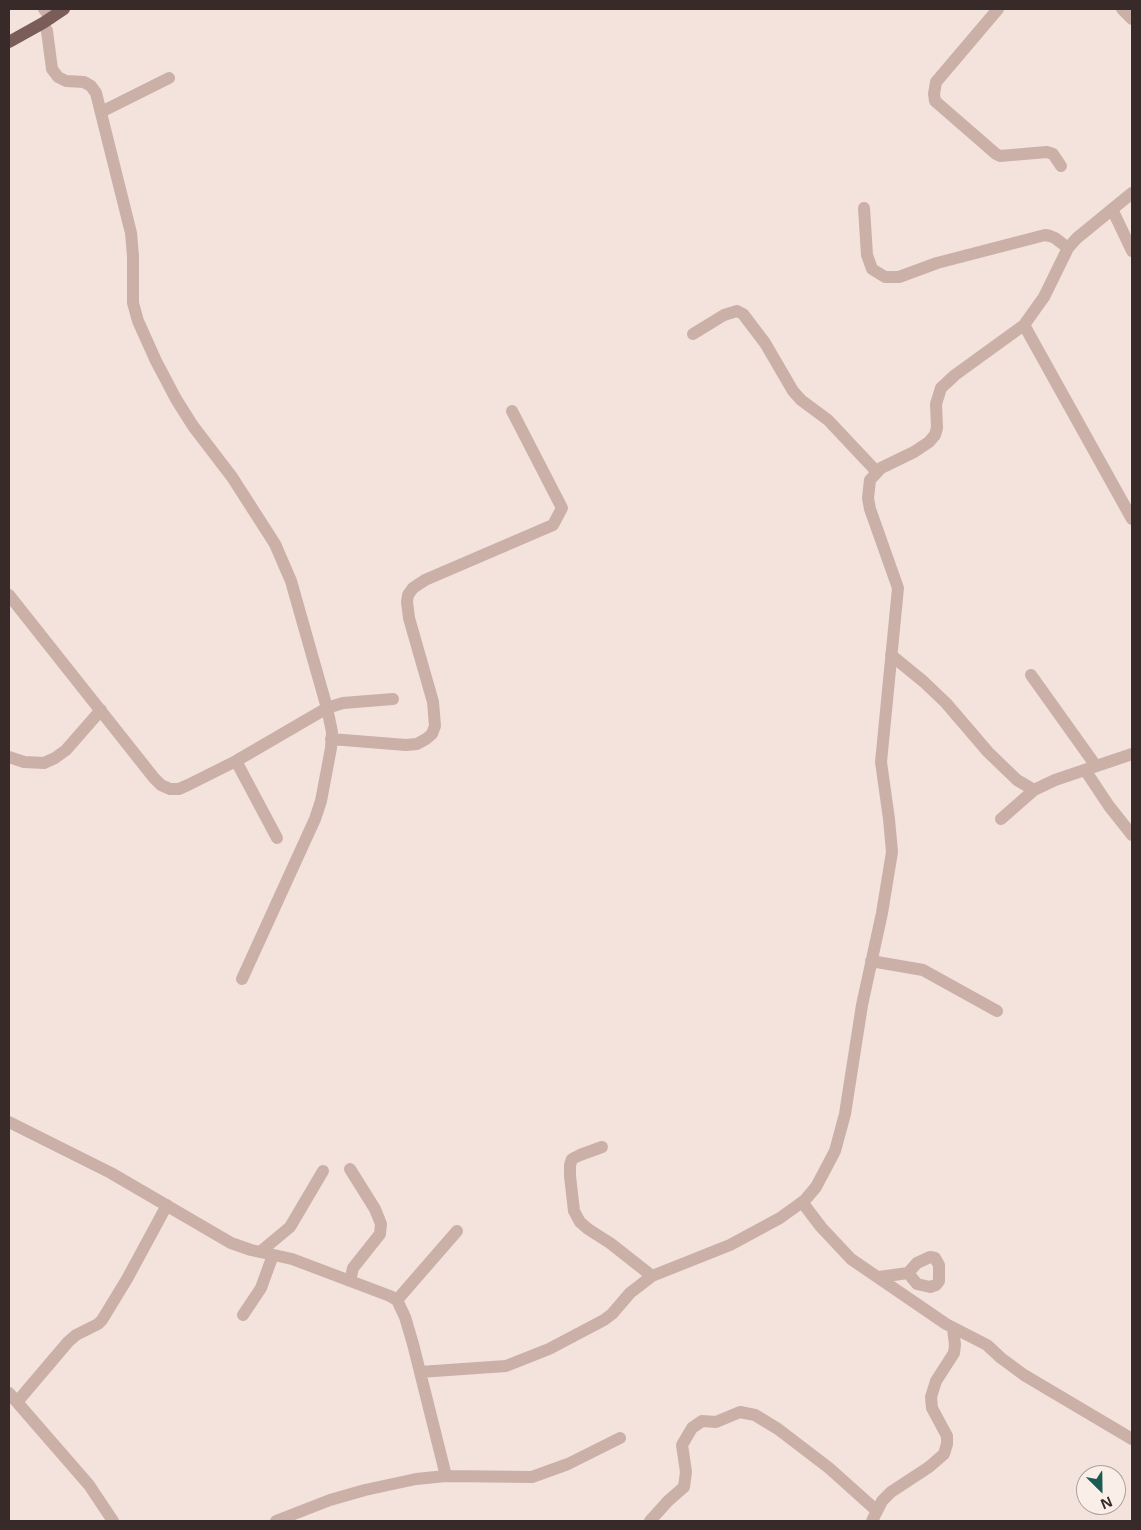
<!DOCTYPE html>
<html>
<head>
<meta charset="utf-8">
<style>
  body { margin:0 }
  #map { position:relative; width:1141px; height:1530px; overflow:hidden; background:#f3e3dc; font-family:"Open Sans",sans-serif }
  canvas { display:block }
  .frame { position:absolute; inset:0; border:10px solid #382a28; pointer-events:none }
  .north { position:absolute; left:1076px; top:1465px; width:50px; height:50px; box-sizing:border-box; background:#faeee8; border:1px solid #aca09b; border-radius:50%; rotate:157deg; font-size:14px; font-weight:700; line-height:20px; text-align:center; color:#382a28 }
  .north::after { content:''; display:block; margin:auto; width:18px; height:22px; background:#1c5b52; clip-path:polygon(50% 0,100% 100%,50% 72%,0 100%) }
</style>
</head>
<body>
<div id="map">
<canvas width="1141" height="1530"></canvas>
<div class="frame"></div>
<div class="north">N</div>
</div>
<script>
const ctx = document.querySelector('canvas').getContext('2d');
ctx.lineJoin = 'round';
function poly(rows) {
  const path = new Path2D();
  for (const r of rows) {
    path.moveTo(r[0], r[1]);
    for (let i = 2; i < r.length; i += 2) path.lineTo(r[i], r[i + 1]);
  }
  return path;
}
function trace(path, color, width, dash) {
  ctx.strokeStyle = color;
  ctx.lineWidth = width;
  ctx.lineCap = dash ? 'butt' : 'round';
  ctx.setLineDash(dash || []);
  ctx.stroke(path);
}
trace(poly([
  [44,9,51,18],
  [998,9,936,82,934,94,935,101,996,154,1000,156,1047,152,1053,154,1061,166],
  [1122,9,1132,19],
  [101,112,169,78],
  [864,208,867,255,872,269,885,277,899,277,937,263,1045,235,1050,236,1055,238,1068,248],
  [1112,209,1132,251],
  [1024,325,1132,519],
  [693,334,724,315,737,311,743,314,765,343,793,391,801,400,828,420,876,471],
  [9,595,154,778,161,785,170,789,179,789,188,785,236,761,327,708,291,581,275,544,232,477,193,426,176,399,156,361,138,321,133,303,133,256,131,233,96,93,91,86,84,82,66,81,58,77,52,69,47,31,43,23],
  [891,655,924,682,946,703,988,752,1017,780,1034,790,1055,780,1132,754],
  [1031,675,1096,766],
  [331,739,406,745,417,744,426,739,432,734,435,726,433,702,409,618,407,602,408,595,413,588,425,580,553,525,562,508,512,411],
  [9,757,24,762,44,763,55,758,66,750,101,710],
  [236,761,277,838],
  [1085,770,1109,806,1132,835],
  [1001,819,1034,790],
  [871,961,923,970,997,1011],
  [242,979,315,819,321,801,331,748,332,732,327,708,343,703,393,699],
  [9,1122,111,1173,231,1243,251,1250,292,1259,390,1296,397,1300,405,1317,413,1344,446,1476],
  [602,1147,580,1155,572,1159,570,1165,570,1176,574,1211,580,1222,588,1229,610,1243,652,1276],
  [350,1169,375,1209,381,1224,380,1234,353,1268,350,1281],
  [802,1202,821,1227,851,1259,946,1324,987,1345,1001,1358,1024,1375,1132,1439],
  [260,1252,290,1227,323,1171],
  [879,1277,908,1273,917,1263,930,1257,935,1258,939,1265,939,1281,936,1285,930,1287,917,1284,908,1273],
  [397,1300,457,1231],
  [243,1315,261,1288,273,1255],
  [420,1372,506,1366,549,1349,604,1320,612,1314,630,1293,652,1276,730,1245,780,1218,805,1200,816,1187,835,1151,845,1114,862,1005,882,913,892,852,889,819,881,762,898,588,870,509,868,498,870,480,881,468,914,452,929,442,935,435,937,428,936,404,941,388,955,375,1024,325,1044,297,1068,248,1077,238,1132,193],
  [9,1393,89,1485,113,1521],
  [17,1402,68,1342,76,1335,98,1324,102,1320,127,1279,167,1205],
  [276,1521,330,1500,365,1490,416,1479,446,1476,532,1477,568,1464,620,1438],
  [650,1521,668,1501,684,1487,686,1472,682,1445,692,1428,702,1421,716,1422,740,1412,755,1415,778,1429,829,1468,877,1511],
  [872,1521,882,1501,891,1492,929,1467,944,1454,947,1444,947,1436,932,1408,931,1397,936,1381,954,1353,955,1345,953,1328]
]), '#cbb0a7', 12);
trace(poly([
  [9,42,43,23,64,9]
]), '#7a5d58', 12);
</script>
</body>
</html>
